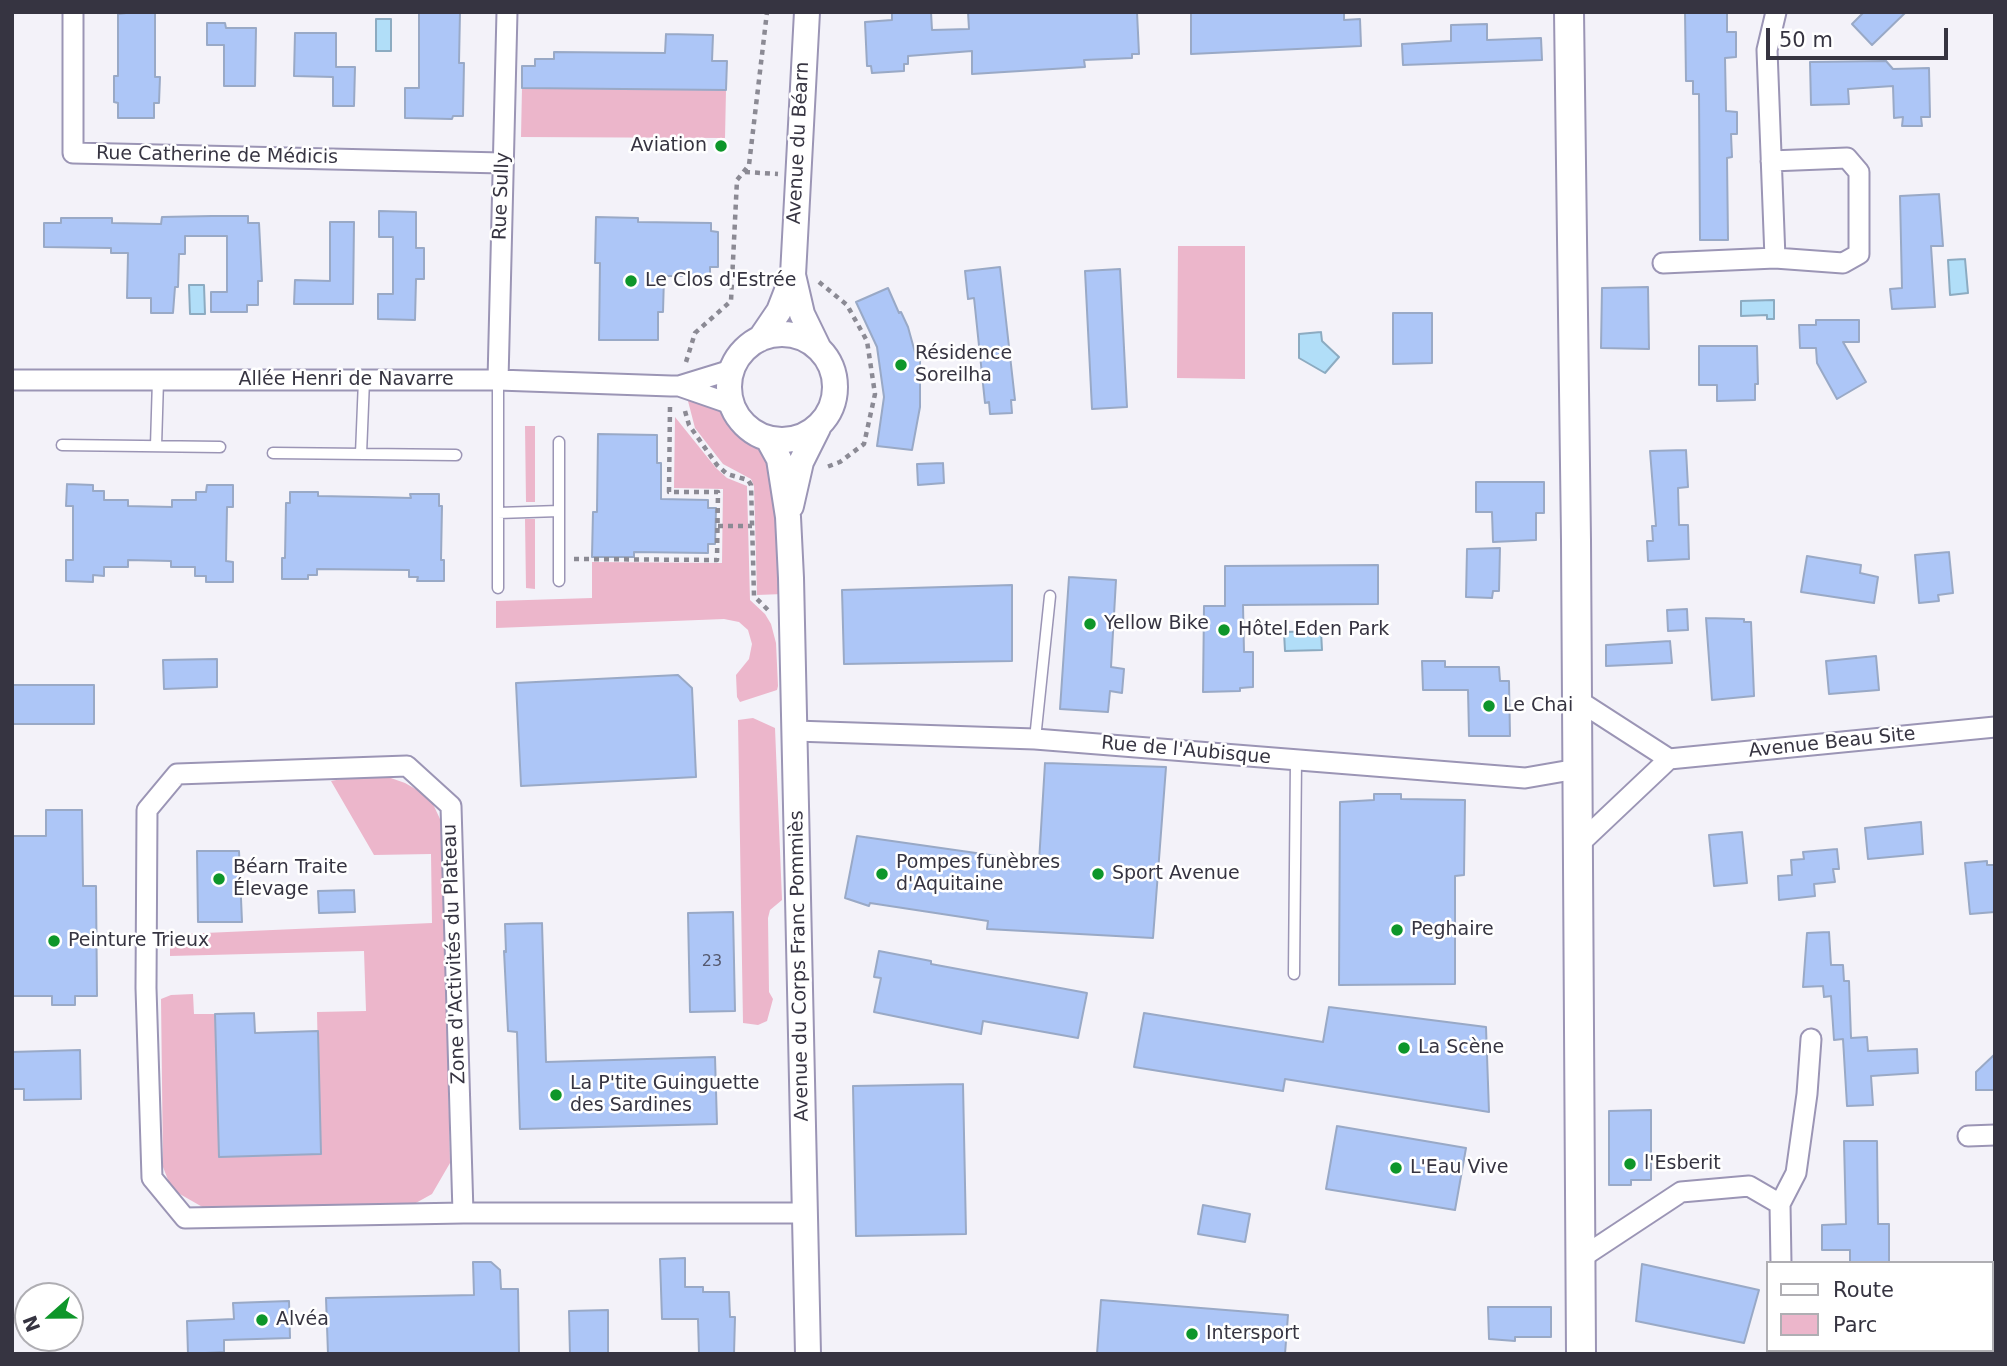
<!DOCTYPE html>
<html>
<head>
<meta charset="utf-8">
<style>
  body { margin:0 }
  #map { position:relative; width:2007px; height:1366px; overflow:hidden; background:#f3f2f9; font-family:"DejaVu Sans",sans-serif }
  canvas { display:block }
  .frame { position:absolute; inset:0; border:14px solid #363441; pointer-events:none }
  .legend { position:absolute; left:1766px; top:1261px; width:228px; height:91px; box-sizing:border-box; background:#fff; border:2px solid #afaeb3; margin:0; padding:9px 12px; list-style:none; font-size:21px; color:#363441 }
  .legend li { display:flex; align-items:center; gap:14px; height:35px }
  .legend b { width:35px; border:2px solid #afaeb3 }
  .north { position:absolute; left:14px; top:1282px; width:70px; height:70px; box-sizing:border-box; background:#fff; border:2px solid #afaeb3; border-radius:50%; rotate:249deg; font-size:19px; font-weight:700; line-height:28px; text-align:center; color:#363441 }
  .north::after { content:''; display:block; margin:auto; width:24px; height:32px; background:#0e962a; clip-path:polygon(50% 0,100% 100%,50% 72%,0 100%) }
  .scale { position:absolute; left:1766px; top:28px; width:182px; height:32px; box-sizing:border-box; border:4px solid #363441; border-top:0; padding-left:9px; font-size:21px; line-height:24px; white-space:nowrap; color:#363441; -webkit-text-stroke:5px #fff; paint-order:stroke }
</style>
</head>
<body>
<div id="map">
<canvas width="2007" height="1366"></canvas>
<div class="frame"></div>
<ul class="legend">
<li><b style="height:9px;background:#fff"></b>Route</li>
<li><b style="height:19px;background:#ecb6cb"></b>Parc</li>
</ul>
<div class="north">N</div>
<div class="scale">50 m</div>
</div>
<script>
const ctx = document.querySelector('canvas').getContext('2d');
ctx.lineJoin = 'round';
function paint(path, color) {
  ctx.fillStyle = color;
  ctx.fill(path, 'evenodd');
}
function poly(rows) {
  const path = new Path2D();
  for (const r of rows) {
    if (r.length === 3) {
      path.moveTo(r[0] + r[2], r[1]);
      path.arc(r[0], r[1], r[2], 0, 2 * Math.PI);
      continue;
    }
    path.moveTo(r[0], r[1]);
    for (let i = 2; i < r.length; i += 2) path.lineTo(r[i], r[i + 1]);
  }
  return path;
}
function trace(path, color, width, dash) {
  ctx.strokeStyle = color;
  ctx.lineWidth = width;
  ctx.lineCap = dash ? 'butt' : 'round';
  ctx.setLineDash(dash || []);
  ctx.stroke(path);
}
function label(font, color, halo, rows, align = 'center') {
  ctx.font = font + ' "DejaVu Sans",sans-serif';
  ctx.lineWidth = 5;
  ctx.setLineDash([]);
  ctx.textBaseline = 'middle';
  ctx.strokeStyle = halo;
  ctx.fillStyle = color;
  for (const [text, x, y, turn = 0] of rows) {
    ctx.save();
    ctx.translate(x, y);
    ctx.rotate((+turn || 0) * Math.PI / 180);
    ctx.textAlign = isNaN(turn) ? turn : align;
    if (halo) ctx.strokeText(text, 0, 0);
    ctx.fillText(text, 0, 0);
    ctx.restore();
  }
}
paint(poly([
  [522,88,726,90,725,138,521,137],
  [1178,246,1245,246,1245,379,1177,378],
  [701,400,723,407,741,431,760,445,775,473,783,594,757,595,754,486,751,479,723,464,695,428,688,401],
  [675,417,716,468,727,478,747,486,750,600,765,614,771,624,776,643,778,686,777,690,740,702,737,697,736,675,749,659,752,644,748,630,739,622,724,619,496,628,496,601,592,598,592,562,722,563,723,489,674,488],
  [525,426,535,426,535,502,526,502],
  [525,519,535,519,535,589,526,588],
  [753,718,775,728,782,900,770,910,768,918,769,992,773,999,767,1021,758,1025,743,1023,738,720],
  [352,777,388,777,405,783,421,792,433,804,440,819,443,836,450,1163,432,1194,414,1204,206,1209,178,1193,170,1185,163,1167,161,999,171,995,193,994,194,1014,215,1014,219,1157,320,1154,317,1012,366,1011,364,951,170,956,170,941,181,941,182,934,432,923,431,854,374,855,331,781]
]), '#ecb6cb');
const water = poly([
  [376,19,391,19,391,51,376,51,376,19],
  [1965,259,1968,293,1950,295,1948,260,1965,259],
  [189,285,204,285,205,314,190,314,189,285],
  [1774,300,1774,319,1767,319,1767,315,1741,316,1741,301,1774,300],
  [1321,332,1322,341,1339,357,1325,373,1299,358,1299,334,1321,332],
  [1321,631,1322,650,1285,651,1284,632,1321,631]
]);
paint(water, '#b1def8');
trace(water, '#8cabc1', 2);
const building = poly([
  [134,12,155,12,155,77,160,77,159,103,154,103,154,118,118,118,118,103,114,102,114,76,118,76,118,14,134,12],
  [419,12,460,12,459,63,464,63,463,116,453,116,452,119,405,118,405,88,419,88,419,12],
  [892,12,931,12,932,30,969,29,968,12,1137,12,1139,54,1132,54,1132,58,1084,60,1085,67,972,74,972,51,908,56,908,64,904,64,904,71,872,73,871,66,867,66,865,22,892,20,892,12],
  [1191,12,1344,12,1344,20,1360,19,1361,46,1191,54,1191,12],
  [1685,12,1727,12,1727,32,1736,32,1736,57,1725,58,1726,111,1737,112,1737,134,1731,134,1732,157,1727,158,1728,240,1700,240,1699,94,1693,94,1693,81,1686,81,1685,12],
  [1864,12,1906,12,1872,45,1852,24,1864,12],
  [207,23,225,23,226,28,256,28,255,86,224,86,224,45,207,45,207,23],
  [1487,24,1487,40,1541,38,1542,60,1403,65,1402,44,1451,41,1451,25,1487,24],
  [295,33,336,33,336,67,355,67,354,106,333,106,333,77,294,76,295,33],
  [666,34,713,35,712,61,727,61,726,90,522,88,522,66,535,66,535,59,554,59,554,52,665,53,666,34],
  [1886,61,1893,69,1929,68,1930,117,1921,117,1922,126,1902,126,1903,117,1894,118,1893,86,1848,89,1849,104,1811,105,1810,62,1886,61],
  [1939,194,1943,246,1931,246,1935,307,1892,309,1890,289,1902,288,1900,196,1939,194],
  [379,211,416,212,416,248,424,248,424,279,416,279,415,320,378,319,378,294,393,294,393,237,379,237,379,211],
  [212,216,248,216,248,223,259,223,262,281,258,281,258,305,247,305,247,312,211,312,211,292,227,292,227,236,185,236,185,254,179,254,178,287,175,287,173,313,151,313,151,298,127,298,128,253,111,253,111,248,44,247,44,223,61,223,61,218,112,218,112,223,161,224,162,217,212,216],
  [596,217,638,218,638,222,711,223,711,231,718,232,718,267,710,267,710,276,664,276,663,312,658,312,658,340,599,340,600,263,595,263,596,217],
  [330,222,354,222,353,304,294,304,295,280,330,281,330,222],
  [1000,267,1015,400,1011,400,1012,413,990,414,989,402,985,403,974,298,968,299,965,271,1000,267],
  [1120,269,1127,407,1092,409,1085,271,1120,269],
  [1648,287,1649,349,1601,348,1602,288,1648,287],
  [888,288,899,313,901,312,908,327,916,356,920,356,920,407,912,450,877,446,884,397,877,347,856,302,888,288],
  [1393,313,1432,313,1432,363,1393,364,1393,313],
  [1816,320,1859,320,1859,342,1843,342,1866,382,1837,399,1817,363,1816,348,1800,348,1799,325,1816,325,1816,320],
  [1699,346,1757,346,1758,384,1755,384,1755,400,1717,401,1717,385,1699,385,1699,346],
  [598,434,657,435,657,463,661,463,661,499,708,500,708,508,716,508,715,544,708,544,708,553,634,552,634,557,592,557,593,512,597,512,598,434],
  [1686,450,1688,487,1678,488,1679,525,1688,525,1689,559,1648,561,1647,541,1653,541,1652,526,1656,526,1650,451,1686,450],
  [943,463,944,483,918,485,917,464,943,463],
  [1476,482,1544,482,1544,513,1536,513,1536,540,1493,542,1492,512,1476,512,1476,482],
  [67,484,93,485,93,491,104,491,104,500,128,500,128,506,172,507,172,500,196,500,196,492,206,492,207,485,233,485,233,507,227,507,226,561,233,562,233,582,206,582,206,576,195,576,195,567,171,567,171,561,128,560,128,567,104,567,104,576,93,575,93,582,66,581,66,560,73,560,73,506,66,506,67,484],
  [290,492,318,492,318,496,372,497,411,498,410,494,439,494,439,506,442,506,441,560,444,560,444,581,417,581,418,577,409,577,409,570,317,569,317,575,308,575,308,579,282,579,282,558,285,558,286,503,290,503,290,492],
  [1500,548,1499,591,1493,591,1492,598,1466,597,1467,549,1500,548],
  [1949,552,1953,593,1938,595,1939,601,1919,603,1915,555,1949,552],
  [1807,556,1861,565,1860,573,1878,577,1874,603,1801,592,1807,556],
  [1378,565,1378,604,1243,605,1244,652,1253,652,1253,687,1240,688,1240,691,1203,692,1204,606,1225,606,1225,566,1378,565],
  [1069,577,1116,580,1111,667,1124,669,1122,693,1110,691,1108,712,1060,709,1069,577],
  [1012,585,1012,661,844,664,842,590,1012,585],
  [1687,609,1688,630,1668,631,1667,610,1687,609],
  [1706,618,1744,619,1744,622,1751,622,1754,696,1712,700,1706,618],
  [1670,641,1672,663,1606,666,1606,645,1670,641],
  [1876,656,1879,690,1829,694,1826,661,1876,656],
  [217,659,217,687,164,689,163,660,217,659],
  [1422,661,1445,661,1445,667,1499,667,1500,681,1509,681,1510,736,1469,736,1468,690,1423,690,1422,661],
  [678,675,692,688,696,777,521,786,516,683,678,675],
  [12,685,94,685,94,724,12,724,12,685],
  [1045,763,1166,767,1153,938,987,929,988,921,870,903,869,906,845,898,857,836,1039,862,1045,763],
  [1374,794,1401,794,1401,799,1465,800,1464,875,1455,876,1455,984,1339,985,1340,802,1374,800,1374,794],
  [46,810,82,810,83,886,96,886,97,996,75,996,75,1005,52,1005,52,996,12,996,12,836,46,836,46,810],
  [1921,822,1923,854,1868,859,1865,828,1921,822],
  [1742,832,1747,883,1714,886,1709,835,1742,832],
  [1837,849,1839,869,1833,869,1835,882,1814,884,1815,896,1779,900,1778,876,1792,875,1791,860,1804,859,1803,852,1837,849],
  [197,851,239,851,242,922,198,922,197,851],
  [1987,861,1987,865,1995,865,1995,912,1970,914,1965,863,1987,861],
  [354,890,355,912,319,913,318,891,354,890],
  [733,912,735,1011,690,1012,688,913,733,912],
  [542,923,546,1062,715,1057,717,1124,520,1129,517,1032,508,1031,504,951,506,952,505,924,542,923],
  [1829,932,1831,965,1843,965,1844,981,1849,981,1851,1038,1867,1037,1868,1051,1917,1049,1918,1073,1871,1076,1873,1105,1847,1106,1843,1039,1834,1040,1831,996,1824,997,1823,986,1803,987,1807,933,1829,932],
  [879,951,931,961,931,964,1087,993,1078,1038,983,1021,981,1034,874,1012,881,978,874,977,879,951],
  [1329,1007,1486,1027,1489,1112,1285,1079,1283,1091,1134,1067,1144,1013,1323,1042,1329,1007],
  [254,1013,255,1033,318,1031,321,1154,219,1157,215,1014,254,1013],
  [80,1050,81,1099,24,1100,24,1089,12,1089,12,1052,80,1050],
  [1995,1054,1995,1090,1976,1090,1976,1072,1995,1054],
  [963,1084,966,1234,856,1236,853,1086,963,1084],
  [1651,1110,1651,1180,1631,1180,1631,1185,1609,1185,1609,1111,1651,1110],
  [1337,1126,1466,1148,1455,1210,1326,1189,1337,1126],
  [1844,1141,1877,1141,1878,1224,1889,1224,1889,1263,1850,1263,1850,1250,1822,1250,1822,1225,1846,1224,1844,1141],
  [1203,1205,1250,1214,1245,1242,1198,1234,1203,1205],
  [685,1258,685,1287,703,1287,703,1292,729,1292,730,1317,735,1317,734,1354,699,1354,698,1319,662,1319,660,1259,685,1258],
  [473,1262,491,1262,500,1270,501,1289,518,1289,519,1354,328,1354,326,1298,474,1295,473,1262],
  [1642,1264,1759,1290,1744,1343,1636,1321,1642,1264],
  [1101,1300,1288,1315,1285,1354,1097,1354,1101,1300],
  [289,1301,290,1338,224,1340,224,1352,188,1354,187,1321,234,1319,233,1303,289,1301],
  [1488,1307,1551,1307,1551,1337,1515,1337,1515,1341,1489,1339,1488,1307],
  [608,1310,608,1354,570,1354,569,1311,608,1310]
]);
paint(building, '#adc6f7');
trace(building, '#99a9c6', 2);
const service = poly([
  [498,380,498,588],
  [62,445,220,447],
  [156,446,158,380],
  [273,453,456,455],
  [361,454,364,380],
  [498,513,559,511],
  [559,581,559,442],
  [1035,739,1050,596],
  [1294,974,1296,760]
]);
const minor = poly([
  [73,12,73,153,502,163],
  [1775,258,1767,50,1776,12],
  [1663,263,1775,258,1843,263,1859,254,1859,172,1847,158,1771,161],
  [12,380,498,380,671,386,679,386,731,404],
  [498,380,507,12],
  [679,386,731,370],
  [1576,699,1669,759],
  [795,731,1035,739,1525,778,1577,769],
  [1577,846,1669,759,1995,727],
  [1968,1136,1995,1135],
  [463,1213,451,806,407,766,177,774,147,810,146,988,152,1178,185,1218,463,1213,806,1213],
  [1581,1258,1681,1192,1749,1186,1780,1204],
  [1781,1263,1780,1204,1796,1173,1807,1094,1811,1039],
  [1778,1354,1779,1350]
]);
const tertiary = poly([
  [807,12,793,275,802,314,818,347],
  [782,387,53],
  [760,339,779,311,793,275],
  [768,439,779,459,788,517,791,578,808,1354],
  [791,506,801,462,818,428]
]);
const secondary = poly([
  [1569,12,1576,540,1581,1354]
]);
trace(service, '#9b95b5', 13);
trace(minor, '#9b95b5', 23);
trace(tertiary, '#9b95b5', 28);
trace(secondary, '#9b95b5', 32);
trace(poly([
  [745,172,778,174],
  [819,282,847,305,867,341,875,394,864,444,840,462,824,468],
  [686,362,695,333,731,301,737,180,749,165,767,12],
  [685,411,689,425,717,465,727,474,748,480,751,485,754,596,769,611],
  [718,526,752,526],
  [574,559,717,560,718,492,669,492,670,404]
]), '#8b8a94', 4.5, [5, 5]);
trace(service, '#fff', 10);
trace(minor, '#fff', 19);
trace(tertiary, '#fff', 24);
trace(secondary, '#fff', 28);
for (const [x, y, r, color] of [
  [721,146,7,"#0e962a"],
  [631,281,7,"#0e962a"],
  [901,365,7,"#0e962a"],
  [1090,624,7,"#0e962a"],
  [1224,630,7,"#0e962a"],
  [1489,706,7,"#0e962a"],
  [882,874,7,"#0e962a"],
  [1098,874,7,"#0e962a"],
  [219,879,7,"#0e962a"],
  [1397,930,7,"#0e962a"],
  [54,941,7,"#0e962a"],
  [1404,1048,7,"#0e962a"],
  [556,1095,7,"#0e962a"],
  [1630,1164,7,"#0e962a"],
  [1396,1168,7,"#0e962a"],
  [262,1320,7,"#0e962a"],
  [1192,1334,7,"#0e962a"]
]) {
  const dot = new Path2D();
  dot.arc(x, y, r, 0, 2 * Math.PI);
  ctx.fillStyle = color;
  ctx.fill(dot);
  trace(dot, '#fff', 2.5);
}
label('16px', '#54586e', null, [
  ["23",712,962]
]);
label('19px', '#363441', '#fff', [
  ["Avenue du Béarn",799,143,-87],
  ["Rue Catherine de Médicis",217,156,1],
  ["Rue Sully",502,196,-88],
  ["Allée Henri de Navarre",346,380],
  ["Avenue Beau Site",1832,743,-6],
  ["Rue de l'Aubisque",1186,751,5],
  ["Zone d'Activités du Plateau",455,954,-92],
  ["Avenue du Corps Franc Pommiès",800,966,-91]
]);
label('19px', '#363441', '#fff', [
  ["Aviation",707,146,"right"],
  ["Le Clos d'Estrée",645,281],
  ["Résidence",915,354],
  ["Soreilha",915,376],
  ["Yellow Bike",1104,624],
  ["Hôtel Eden Park",1238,630],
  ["Le Chai",1503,706],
  ["Pompes funèbres",896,863],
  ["d'Aquitaine",896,885],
  ["Béarn Traite",233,868],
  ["Élevage",233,890],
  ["Sport Avenue",1112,874],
  ["Peghaire",1411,930],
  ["Peinture Trieux",68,941],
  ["La Scène",1418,1048],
  ["La P'tite Guinguette",570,1084],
  ["des Sardines",570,1106],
  ["l'Esberit",1644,1164],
  ["L'Eau Vive",1410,1168],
  ["Alvéa",276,1320],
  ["Intersport",1206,1334]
], 'left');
</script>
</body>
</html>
